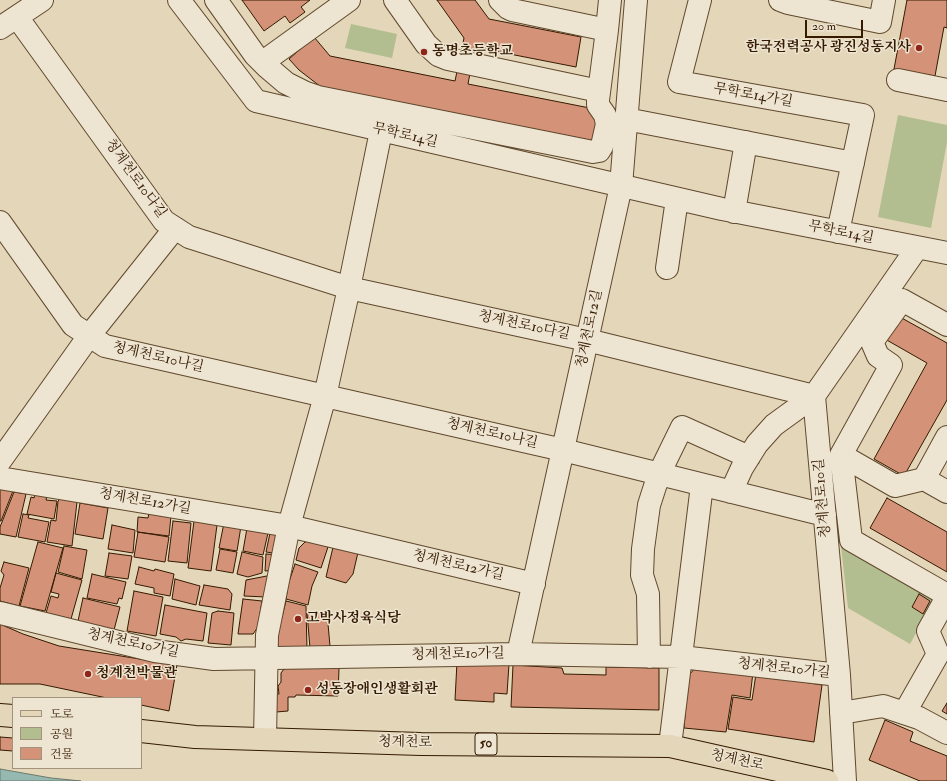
<!DOCTYPE html>
<html>
<head>
<meta charset="utf-8">
<style>
  body { margin:0 }
  #map { position:relative; width:947px; height:781px; overflow:hidden; background:#e4d6b8; font-family:"IM FELL Double Pica","Noto Serif KR",serif }
  canvas { display:block }
  .legend { position:absolute; left:12px; top:697px; width:130px; height:72px; box-sizing:border-box; background:#ede4d1; border:1px solid #a3937d; margin:0; padding:5px 7px; list-style:none; font-size:12px; color:#341a00 }
  .legend li { display:flex; align-items:center; gap:8px; height:20px }
  .legend b { width:20px; border:1px solid #a3937d }
  .scale { position:absolute; left:805px; top:20px; width:58px; height:18px; box-sizing:border-box; border:2px solid #341a00; border-top:0; padding-left:5px; font-size:12px; line-height:14px; white-space:nowrap; color:#341a00; -webkit-text-stroke:3px #ede4d1; paint-order:stroke }
</style>
</head>
<body>
<div id="map">
<canvas width="947" height="781"></canvas>
<ul class="legend">
<li><b style="height:5px;background:#e4d6b8"></b>도로</li>
<li><b style="height:11px;background:#b2be90"></b>공원</li>
<li><b style="height:11px;background:#d49378"></b>건물</li>
</ul>
<div class="scale">20 m</div>
</div>
<script>
const ctx = document.querySelector('canvas').getContext('2d');
ctx.lineJoin = 'round';
function paint(path, color) {
  ctx.fillStyle = color;
  ctx.fill(path, 'evenodd');
}
function poly(rows) {
  const path = new Path2D();
  for (const r of rows) {
    path.moveTo(r[0], r[1]);
    for (let i = 2; i < r.length; i += 2) path.lineTo(r[i], r[i + 1]);
  }
  return path;
}
function trace(path, color, width, dash) {
  ctx.strokeStyle = color;
  ctx.lineWidth = width;
  ctx.lineCap = dash ? 'butt' : 'round';
  ctx.setLineDash(dash || []);
  ctx.stroke(path);
}
function label(font, color, halo, rows, align = 'center') {
  ctx.font = font + ' "IM FELL Double Pica","Noto Serif KR",serif';
  ctx.lineWidth = 3;
  ctx.setLineDash([]);
  ctx.textBaseline = 'middle';
  ctx.strokeStyle = halo;
  ctx.fillStyle = color;
  for (const [text, x, y, turn = 0] of rows) {
    ctx.save();
    ctx.translate(x, y);
    ctx.rotate((+turn || 0) * Math.PI / 180);
    ctx.textAlign = isNaN(turn) ? turn : align;
    if (halo) ctx.strokeText(text, 0, 0);
    ctx.fillText(text, 0, 0);
    ctx.restore();
  }
}
paint(poly([
  [351,24,397,34,392,58,345,48],
  [898,115,947,125,947,142,931,228,878,217],
  [841,546,934,600,910,644,848,608]
]), '#b2be90');
const water = poly([
  [0,769,51,778,81,781,0,781,0,769]
]);
paint(water, '#95b9b1');
trace(water, '#6e796a', 1);
const building = poly([
  [242,0,310,0,301,7,305,12,290,23,285,16,264,31,242,0],
  [437,0,475,0,489,19,581,37,576,67,479,48,475,46,468,84,600,110,594,141,321,87,299,70,289,59,314,37,330,56,455,81,464,38,437,0],
  [907,0,947,0,947,28,944,27,935,76,894,69,907,0],
  [898,316,947,343,947,400,904,476,874,459,927,363,885,339,898,316],
  [0,489,13,491,1,521,0,521,0,489],
  [36,490,48,492,46,500,57,501,54,519,27,514,31,497,34,498,36,490],
  [14,492,26,494,16,537,0,534,0,527,14,492],
  [63,496,77,502,72,546,47,542,51,520,56,521,58,501,63,496],
  [887,498,947,532,947,572,870,528,887,498],
  [80,503,108,508,103,539,75,534,80,503],
  [149,513,171,516,169,536,137,532,138,517,148,518,149,513],
  [23,514,29,515,28,518,49,522,45,542,18,537,23,514],
  [173,521,191,523,187,563,168,561,173,521],
  [194,521,217,525,211,571,188,568,194,521],
  [224,523,241,526,237,551,219,548,224,523],
  [112,525,135,530,133,553,108,549,112,525],
  [247,528,268,533,263,555,243,551,247,528],
  [138,532,169,537,165,562,134,557,138,532],
  [270,533,284,535,280,554,266,552,270,533],
  [311,540,328,547,321,568,296,560,299,548,305,542,311,540],
  [38,542,63,548,45,611,20,606,38,542],
  [334,543,359,548,353,574,346,583,326,577,334,543],
  [64,546,87,550,82,579,58,572,64,546],
  [220,549,237,552,233,573,216,570,220,549],
  [242,552,263,557,262,573,248,577,237,574,242,552],
  [109,553,132,556,128,579,105,576,109,553],
  [266,554,279,555,277,570,265,571,266,554],
  [4,562,29,568,19,606,0,601,0,588,4,575,1,571,4,562],
  [295,564,318,572,312,586,308,605,286,599,288,585,295,564],
  [139,567,154,571,155,569,174,574,170,596,154,593,154,588,135,584,139,567],
  [56,573,82,580,71,619,46,613,51,596,58,598,59,594,51,592,56,573],
  [92,574,126,582,122,599,119,598,117,604,87,598,92,574],
  [272,575,266,597,244,596,246,580,272,575],
  [175,579,200,586,196,605,172,599,175,579],
  [204,585,228,589,232,594,230,610,199,605,204,585],
  [134,591,163,597,156,636,127,631,134,591],
  [919,594,930,601,923,614,912,607,919,594],
  [83,598,120,607,114,630,78,621,83,598],
  [243,599,262,601,258,627,253,634,238,634,243,599],
  [286,601,306,606,307,650,283,652,275,645,286,601],
  [165,605,207,613,203,641,186,639,181,641,176,637,160,634,165,605],
  [218,611,234,613,231,645,208,643,212,613,218,611],
  [307,613,327,613,330,646,310,648,307,613],
  [0,624,23,634,59,646,177,665,169,711,141,705,141,698,107,698,40,684,0,684,0,624],
  [457,662,509,664,507,694,494,693,494,702,455,700,457,662],
  [700,663,753,672,750,698,732,695,726,732,684,728,688,676,700,663],
  [513,665,562,668,564,674,606,675,606,667,659,668,659,710,511,707,513,665],
  [288,667,339,668,338,696,296,695,295,697,288,697,288,711,276,712,276,694,279,694,278,686,281,682,281,673,284,669,288,667],
  [756,674,822,685,814,742,728,729,733,697,752,700,756,674],
  [947,703,947,714,942,711,947,703],
  [885,720,913,732,910,741,947,756,947,781,920,781,869,760,885,720],
  [0,737,13,738,13,751,0,750,0,737]
]);
paint(building, '#d49378');
trace(building, '#341a00', 1);
const minor = poly([
  [179,0,256,101,722,209,947,253],
  [216,0,255,55,266,66,286,83,306,93,318,97,593,152,599,151,602,146,607,124,605,115,598,105,598,100,607,30,512,10,508,8,500,0],
  [395,0,426,44,438,55,448,59,599,91],
  [700,0,679,82,863,115,838,232],
  [780,0,788,3,880,22,884,0],
  [17,17,164,221,189,237,349,288,587,340,814,396],
  [0,28,42,0],
  [607,30,610,0],
  [263,62,349,0],
  [898,80,947,90],
  [626,119,853,163],
  [734,212,746,142],
  [0,222,73,325,105,346,563,450,825,515],
  [667,268,677,199],
  [947,325,902,300,872,342,878,356,891,365,841,455,851,540,947,595],
  [841,455,895,486,924,479,947,437],
  [0,461,89,336,175,228],
  [0,478,289,526,534,584],
  [924,479,947,492],
  [731,492,742,468,757,444,774,425,814,396],
  [0,613,155,651,214,659,518,654,681,657,839,675],
  [518,654,621,186,636,0],
  [649,657,648,594,642,575,643,549,649,505,659,474,682,427,749,457],
  [905,712,938,654,928,631,947,597],
  [841,713,883,706,919,718,947,733],
  [265,739,267,635,289,526,325,396,349,288,381,131],
  [670,746,702,485],
  [845,781,839,675,814,396,917,248]
]);
const major = poly([
  [0,715,13,716],
  [141,731,195,737,421,744,670,746,827,781]
]);
trace(minor, '#60492e', 24);
trace(major, '#341a00', 24);
trace(minor, '#ede4d1', 22);
trace(major, '#e4d6b8', 22);
for (const [x, y, r, color] of [
  [919,48,4,"#8f2418"],
  [424,52,4,"#8f2418"],
  [298,619,4,"#8f2418"],
  [88,674,4,"#8f2418"],
  [308,690,4,"#8f2418"]
]) {
  const dot = new Path2D();
  dot.arc(x, y, r, 0, 2 * Math.PI);
  ctx.fillStyle = color;
  ctx.fill(dot);
  trace(dot, '#ede4d1', 1.5);
}
for (const [x, y, w] of [
  [486,744,22]
]) {
  const box = new Path2D();
  box.roundRect(x - w / 2, y - 11, w, 22, 3);
  ctx.fillStyle = '#ede4d1';
  ctx.fill(box);
  trace(box, '#341a00', 1);
}
label('bold 13px', '#341a00', null, [
  ["50",486,744]
]);
label('bold 14px', '#341a00', '#ede4d1', [
  ["한국전력공사 광진성동지사",911,48,"right"],
  ["동명초등학교",432,52],
  ["고박사정육식당",306,619],
  ["청계천박물관",96,674],
  ["성동장애인생활회관",316,690]
], 'left');
label('14px', '#341a00', '#ede4d1', [
  ["무학로14가길",753,96,10],
  ["무학로14길",405,136,13],
  ["청계천로10다길",135,179,54],
  ["무학로14길",841,233,11],
  ["청계천로10다길",524,326,12],
  ["청계천로12길",590,329,-78],
  ["청계천로10나길",158,358,13],
  ["청계천로10나길",492,434,13],
  ["청계천로10길",823,498,-95],
  ["청계천로12가길",145,502,10],
  ["청계천로12가길",458,566,13],
  ["청계천로10가길",133,644,12],
  ["청계천로10가길",458,655,-1],
  ["청계천로10가길",784,669,6],
  ["청계천로",405,743,1],
  ["청계천로",737,761,12]
]);
</script>
</body>
</html>
